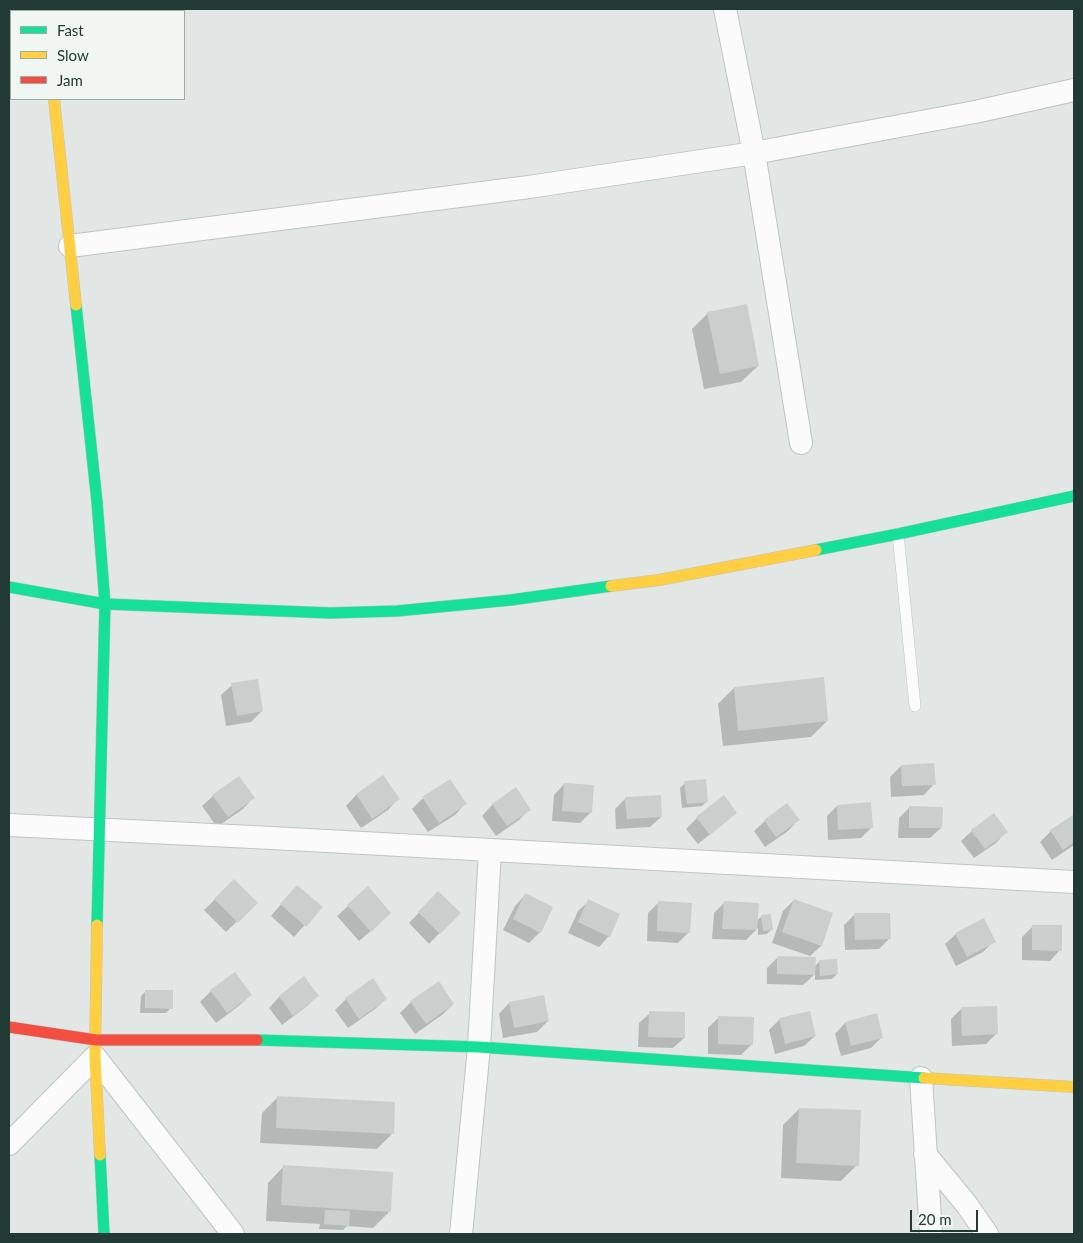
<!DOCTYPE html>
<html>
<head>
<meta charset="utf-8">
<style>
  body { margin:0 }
  #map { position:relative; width:1083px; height:1243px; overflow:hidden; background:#e2e7e5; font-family:Lato,sans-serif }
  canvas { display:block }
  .frame { position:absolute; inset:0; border:10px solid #213a33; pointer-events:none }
  .legend { position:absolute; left:10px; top:10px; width:175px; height:90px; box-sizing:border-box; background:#f0f7f3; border:1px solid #9daba6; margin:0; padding:6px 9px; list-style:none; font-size:15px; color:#213a33 }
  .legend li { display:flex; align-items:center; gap:10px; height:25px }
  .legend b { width:25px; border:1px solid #9daba6 }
  .scale { position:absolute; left:910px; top:1210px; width:68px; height:22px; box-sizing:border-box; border:2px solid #213a33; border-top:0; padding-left:6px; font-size:15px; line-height:18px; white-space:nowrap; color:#213a33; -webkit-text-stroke:4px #f0f7f3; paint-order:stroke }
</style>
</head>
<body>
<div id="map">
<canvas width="1083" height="1243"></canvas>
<div class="frame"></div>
<ul class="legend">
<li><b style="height:6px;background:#16e098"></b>Fast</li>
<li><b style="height:6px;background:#ffcf43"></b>Slow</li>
<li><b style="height:6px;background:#f24e42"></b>Jam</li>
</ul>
<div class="scale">20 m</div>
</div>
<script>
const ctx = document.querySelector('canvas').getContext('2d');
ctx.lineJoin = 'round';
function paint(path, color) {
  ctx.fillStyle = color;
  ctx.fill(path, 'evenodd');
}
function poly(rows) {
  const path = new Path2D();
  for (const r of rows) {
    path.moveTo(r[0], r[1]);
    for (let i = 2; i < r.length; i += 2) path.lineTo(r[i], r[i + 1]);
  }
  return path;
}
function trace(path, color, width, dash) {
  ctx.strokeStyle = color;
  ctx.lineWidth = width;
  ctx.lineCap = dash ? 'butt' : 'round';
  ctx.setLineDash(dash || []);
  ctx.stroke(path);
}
paint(poly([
  [708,313,758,366,741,382,704,389,692,329],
  [232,685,262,711,251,722,226,726,221,695],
  [734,688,827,721,811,737,723,746,718,704],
  [933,765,934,784,924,795,891,797,890,777,901,766],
  [383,777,398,799,388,810,361,828,346,806,356,795],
  [685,783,707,801,702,806,682,808,680,788],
  [564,784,591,812,580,823,552,821,554,795],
  [515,789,529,809,519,820,496,836,482,816,492,805],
  [213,796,253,798,243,809,217,827,202,806],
  [423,798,465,804,455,815,428,832,412,809],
  [626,798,661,817,650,827,616,829,615,809],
  [837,806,871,828,861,838,828,840,827,816],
  [909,808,941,828,930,838,898,838,899,818],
  [736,813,698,844,686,829,697,818],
  [1073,816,1074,818,1074,845,1052,860,1040,842,1051,831],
  [798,820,788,831,765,847,754,831,765,821],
  [972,831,1006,832,996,843,974,858,961,841],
  [234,881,256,903,226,932,204,910],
  [438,893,459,913,429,944,409,923],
  [525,895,540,932,529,943,503,930,515,906],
  [287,897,321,907,294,937,271,916],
  [794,900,832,914,821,946,810,956,772,943,783,911],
  [589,901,609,936,599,947,568,933,578,911],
  [659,902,689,932,678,943,647,941,648,913],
  [724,903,757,921,762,916,772,929,767,934,758,935,758,928,746,940,712,939,714,913],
  [348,906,379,924,359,941,337,916],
  [855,914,889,939,879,949,845,950,844,925],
  [1033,926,1060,950,1050,961,1022,960,1022,937],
  [956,934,994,941,983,952,956,966,945,944],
  [778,957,814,967,820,961,837,974,832,979,815,980,815,974,803,985,767,984,767,968],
  [235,973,250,995,240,1005,216,1023,200,1002,211,991],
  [304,978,317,996,307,1006,282,1025,269,1008,279,997],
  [372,980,386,999,375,1009,348,1028,335,1010,346,999],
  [146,991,171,1008,166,1013,140,1013,141,996],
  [543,996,548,1021,537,1032,503,1038,499,1014,509,1003],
  [411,1002,453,1004,442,1015,415,1034,400,1013],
  [962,1008,996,1034,986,1044,952,1046,951,1019],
  [650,1013,684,1038,673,1048,638,1047,639,1023],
  [876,1015,882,1037,871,1048,841,1056,835,1034,845,1023],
  [719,1017,752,1044,741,1055,708,1054,708,1028],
  [780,1019,815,1036,804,1046,775,1054,769,1030],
  [278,1097,393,1133,377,1149,260,1143,262,1113],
  [799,1109,857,1165,841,1181,781,1178,783,1125],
  [284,1166,389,1212,373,1228,347,1226,343,1230,319,1229,320,1224,266,1221,268,1183]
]), '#0003');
paint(poly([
  [747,304,759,366,720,374,707,312],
  [824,677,828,721,738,731,734,687],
  [258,679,263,711,237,716,231,683],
  [934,763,936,785,902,786,901,765],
  [383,775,400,799,372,819,356,794],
  [239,776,255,798,228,817,212,795],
  [450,779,467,804,439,823,422,797],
  [706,779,708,802,687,804,684,781],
  [564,783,594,785,592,813,562,811],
  [516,787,531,810,507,826,492,804],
  [661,795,662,817,627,819,625,797],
  [724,795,737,813,710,835,696,817],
  [871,802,873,828,838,830,837,805],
  [787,803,800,820,776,837,764,820],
  [909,806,943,807,942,828,909,828],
  [994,813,1008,832,985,849,971,830],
  [1073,815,1074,842,1063,850,1050,830],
  [234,879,258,903,238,923,214,899],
  [297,885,323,907,306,927,280,904],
  [368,886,391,913,371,932,347,905],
  [438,891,461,913,440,934,418,912],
  [525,893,553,907,541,933,513,919],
  [588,899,620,914,610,937,578,922],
  [794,899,833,913,822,946,782,932],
  [658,901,692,903,690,933,657,931],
  [724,901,759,903,757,930,722,929],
  [854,913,890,913,891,939,855,940],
  [771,914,773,930,763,931,761,915],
  [984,918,996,942,967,957,955,933],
  [1032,925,1062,925,1062,951,1032,950],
  [777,956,816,957,815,975,777,974],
  [837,959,838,974,820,976,819,960],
  [235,972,252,995,227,1013,210,990],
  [304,976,319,996,293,1016,279,996],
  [373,978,387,999,359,1019,345,998],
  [439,981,454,1004,426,1024,410,1001],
  [145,990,173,990,173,1009,145,1008],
  [544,995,549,1021,514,1028,509,1002],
  [997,1006,998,1034,962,1036,961,1007],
  [649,1011,685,1012,685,1038,648,1037],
  [810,1011,816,1036,785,1044,779,1018],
  [877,1013,883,1038,851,1046,845,1022],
  [718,1016,754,1017,753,1045,718,1044],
  [277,1096,395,1102,394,1134,276,1128],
  [799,1108,861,1110,859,1166,796,1163],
  [283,1165,393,1172,391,1212,281,1205],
  [325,1210,350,1211,349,1226,324,1224]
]), '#c9cfcc');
const lane = poly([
  [898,534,915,706]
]);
const street = poly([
  [44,9,44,11],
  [725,9,754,153,801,443],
  [70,246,529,187,754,153,975,112,1074,90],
  [9,825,272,838,1074,882],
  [921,1078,931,1234],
  [9,1144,95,1057,233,1234],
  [925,1154,967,1205,987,1234],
  [461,1234,479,1047,490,850]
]);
const fast = poly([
  [76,305,97,502,105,604,97,925],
  [816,550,898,534,1074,496],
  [9,587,105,604,330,613,397,611,511,600,611,586],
  [257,1040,479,1047,924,1078],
  [100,1155,104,1234]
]);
const slow = poly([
  [54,99,76,305],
  [611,586,659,580,816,550],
  [97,925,95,1057,100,1155],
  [924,1078,1074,1087]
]);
const jam = poly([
  [9,1027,96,1040,257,1040]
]);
trace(lane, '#bfc4c2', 12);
trace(street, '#bfc4c2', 24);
trace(fast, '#bec5c2', 12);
trace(slow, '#bec5c2', 12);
trace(jam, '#bec5c2', 12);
trace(lane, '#fbfbfb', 11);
trace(street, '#fbfbfb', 22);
trace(fast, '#16e098', 11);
trace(slow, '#ffcf43', 11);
trace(jam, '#f24e42', 11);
</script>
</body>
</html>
